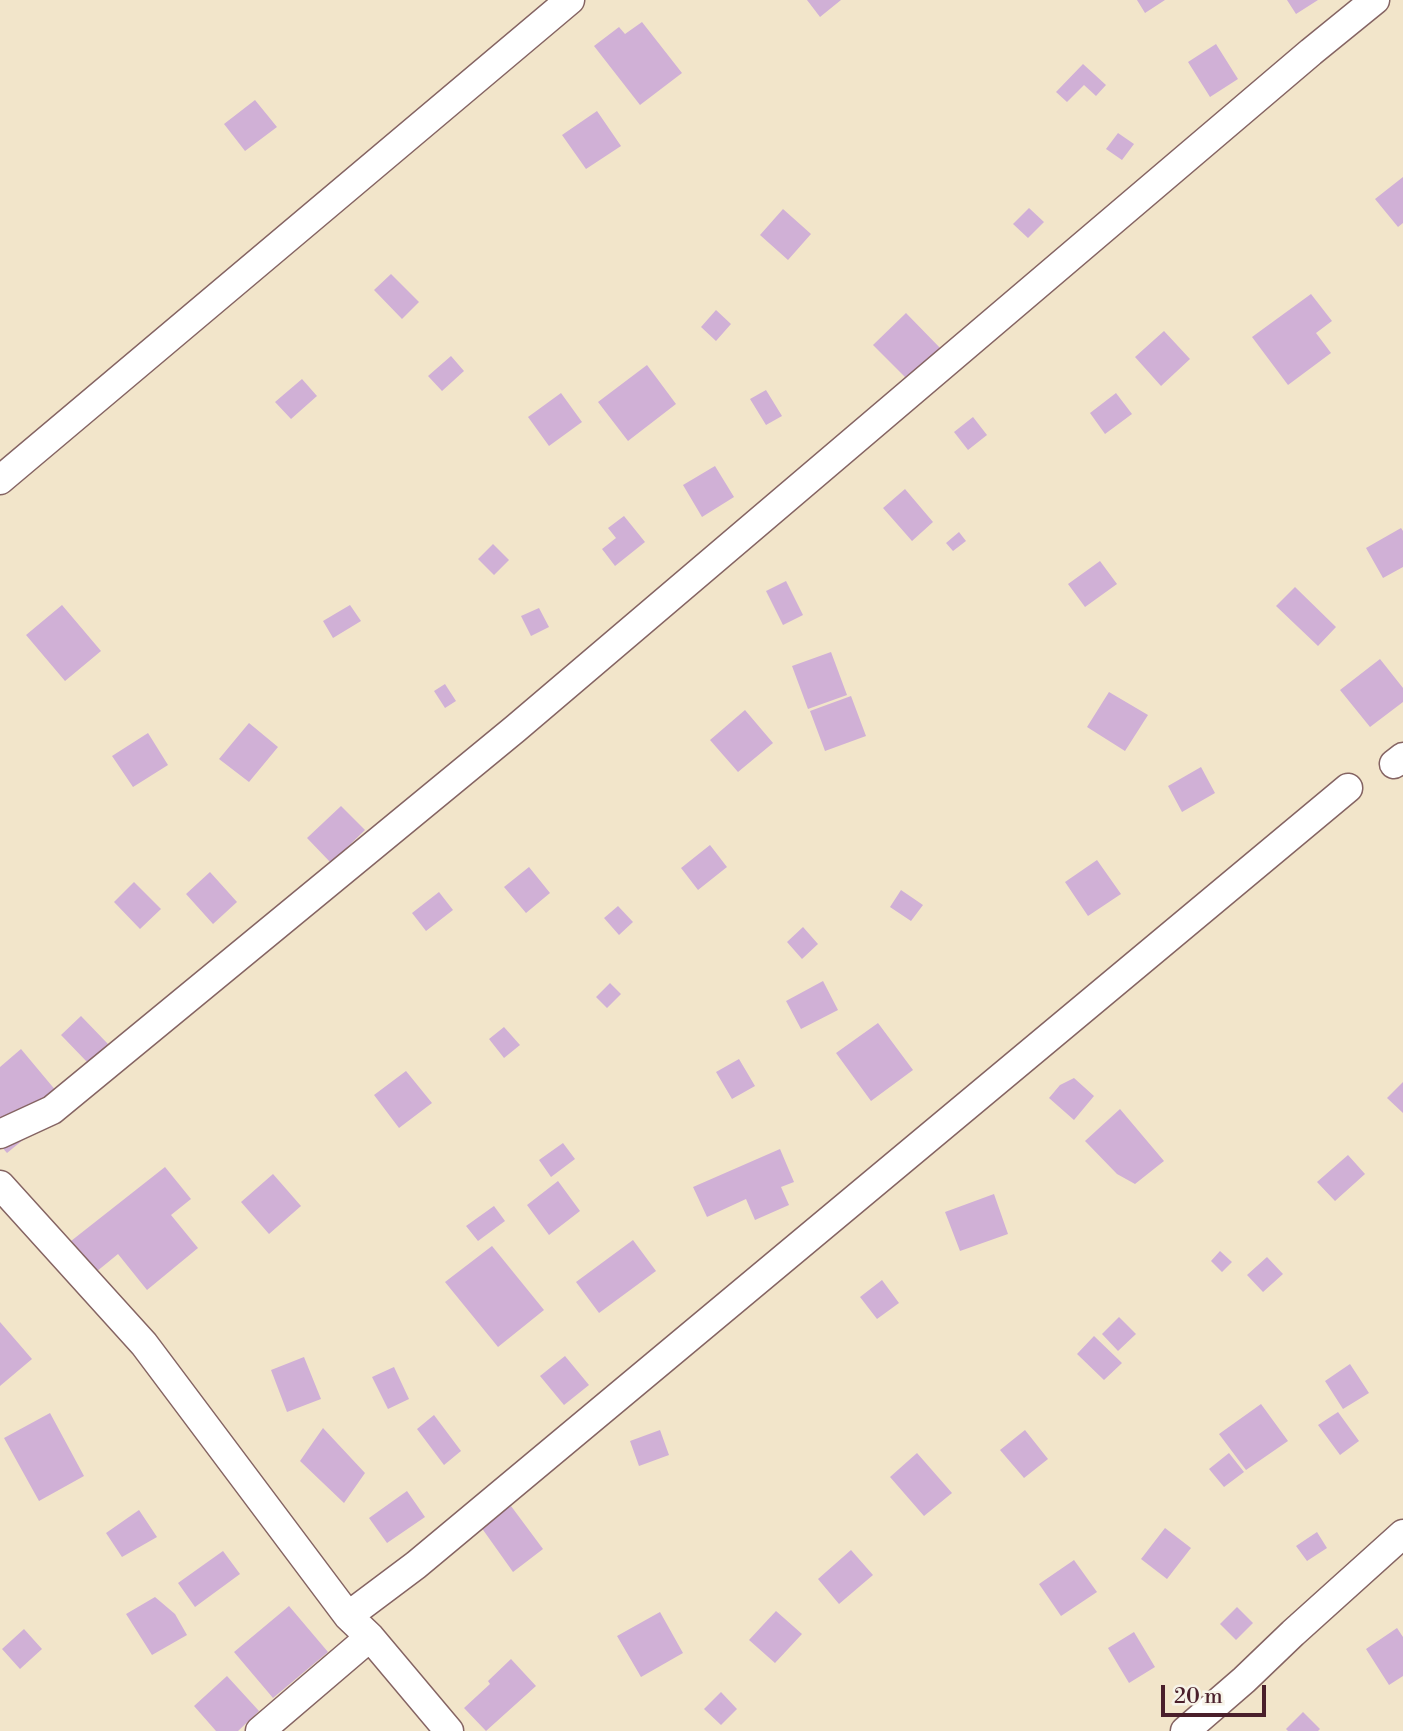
<!DOCTYPE html>
<html>
<head>
<meta charset="utf-8">
<style>
  body { margin:0 }
  #map { position:relative; width:1403px; height:1731px; overflow:hidden; background:#f2e5ca; font-family:"Libre Bodoni",serif }
  canvas { display:block }
  .scale { position:absolute; left:1161px; top:1685px; width:105px; height:32px; box-sizing:border-box; border:4px solid #4a1f2b; border-top:0; padding-left:9px; font-size:21px; line-height:24px; white-space:nowrap; color:#4a1f2b; -webkit-text-stroke:5px #f7f3e8; paint-order:stroke }
</style>
</head>
<body>
<div id="map">
<canvas width="1403" height="1731"></canvas>
<div class="scale">20 m</div>
</div>
<script>
const ctx = document.querySelector('canvas').getContext('2d');
ctx.lineJoin = 'round';
function paint(path, color) {
  ctx.fillStyle = color;
  ctx.fill(path, 'evenodd');
}
function poly(rows) {
  const path = new Path2D();
  for (const r of rows) {
    path.moveTo(r[0], r[1]);
    for (let i = 2; i < r.length; i += 2) path.lineTo(r[i], r[i + 1]);
  }
  return path;
}
function trace(path, color, width, dash) {
  ctx.strokeStyle = color;
  ctx.lineWidth = width;
  ctx.lineCap = dash ? 'butt' : 'round';
  ctx.setLineDash(dash || []);
  ctx.stroke(path);
}
paint(poly([
  [807,0,841,0,820,17],
  [1137,0,1165,0,1145,13],
  [1287,0,1318,0,1296,14],
  [642,22,682,73,640,105,594,46,619,27,625,34],
  [1216,44,1238,79,1210,97,1188,62],
  [1083,64,1106,85,1096,96,1084,85,1067,102,1056,92],
  [255,100,277,127,245,151,224,124],
  [597,111,621,146,586,169,562,135],
  [1118,133,1134,144,1122,160,1106,149],
  [1403,177,1403,223,1398,227,1375,199],
  [1029,208,1044,222,1028,238,1013,224],
  [783,209,811,234,788,260,760,235],
  [391,274,419,302,402,319,374,290],
  [1311,294,1332,321,1316,333,1331,353,1288,385,1252,337],
  [716,310,731,324,716,341,701,327],
  [906,313,942,350,909,381,873,345],
  [1164,331,1190,359,1161,386,1135,357],
  [451,356,464,371,442,391,428,376],
  [647,365,676,404,628,441,598,402],
  [302,379,317,396,291,419,275,402],
  [766,390,782,416,766,425,750,399],
  [561,393,582,422,549,446,528,417],
  [1116,393,1132,414,1105,434,1090,413],
  [973,417,987,435,968,450,954,432],
  [715,466,734,497,702,517,683,485],
  [905,489,933,522,912,541,883,508],
  [624,516,645,542,615,566,602,549,616,538,608,528],
  [1401,528,1403,531,1403,567,1383,578,1366,548],
  [959,532,966,541,953,551,946,543],
  [493,544,509,560,494,575,478,559],
  [1100,561,1117,584,1085,607,1068,584],
  [786,581,803,615,783,625,766,591],
  [1295,587,1336,627,1318,646,1276,606],
  [62,605,101,651,65,681,26,635],
  [350,605,361,621,333,638,323,621],
  [539,608,549,627,531,636,521,616],
  [831,652,847,695,808,709,792,666],
  [1380,659,1403,688,1403,702,1370,727,1340,690],
  [445,684,456,701,445,708,434,691],
  [1109,692,1148,715,1125,751,1087,727],
  [851,696,866,736,825,751,810,711],
  [745,710,773,743,738,772,710,740],
  [249,723,278,747,249,782,219,759],
  [148,733,168,765,133,787,112,756],
  [1201,767,1215,793,1182,812,1168,786],
  [341,806,365,830,331,863,307,838],
  [710,845,727,867,698,890,681,868],
  [1097,860,1121,894,1088,916,1065,882],
  [529,867,550,893,526,913,504,887],
  [210,872,237,902,213,924,186,894],
  [134,882,161,909,140,929,114,902],
  [901,890,923,905,911,921,890,907],
  [439,892,453,910,426,931,412,913],
  [618,906,633,922,619,935,604,918],
  [803,927,818,944,802,959,787,942],
  [823,981,838,1010,801,1029,786,1001],
  [610,983,621,994,607,1008,596,997],
  [81,1016,108,1044,88,1063,61,1035],
  [878,1023,913,1070,871,1101,836,1053],
  [504,1027,520,1045,504,1058,489,1039],
  [21,1049,67,1104,7,1153,0,1145,0,1067],
  [739,1059,755,1086,732,1099,716,1072],
  [406,1071,432,1103,399,1128,374,1095],
  [1074,1078,1094,1096,1074,1120,1049,1098,1060,1085],
  [1403,1082,1403,1113,1387,1098],
  [1120,1109,1164,1161,1135,1184,1117,1174,1085,1141],
  [563,1143,575,1159,551,1177,539,1160],
  [780,1149,794,1182,781,1187,789,1205,755,1220,746,1199,707,1217,693,1187],
  [1348,1155,1365,1174,1335,1201,1317,1182],
  [165,1167,191,1199,171,1215,198,1248,147,1290,118,1254,96,1272,71,1241],
  [273,1174,301,1206,269,1234,241,1202],
  [558,1181,580,1211,549,1235,527,1205],
  [994,1194,1008,1234,960,1251,945,1212],
  [494,1206,505,1221,478,1241,466,1226],
  [633,1240,656,1271,599,1313,576,1282],
  [492,1246,544,1310,498,1347,445,1282],
  [1220,1251,1232,1262,1222,1272,1211,1261],
  [1267,1257,1283,1274,1263,1292,1247,1275],
  [882,1280,899,1303,877,1319,860,1297],
  [1119,1317,1136,1334,1118,1351,1102,1334],
  [0,1322,32,1359,0,1386],
  [1094,1336,1122,1363,1104,1380,1077,1354],
  [565,1356,589,1385,564,1405,540,1376],
  [304,1357,321,1399,287,1412,271,1370],
  [1350,1364,1369,1393,1343,1409,1325,1381],
  [394,1367,409,1399,388,1409,372,1377],
  [1261,1404,1288,1441,1246,1470,1219,1434],
  [1338,1412,1359,1441,1340,1455,1318,1425],
  [50,1413,84,1476,39,1501,4,1438],
  [434,1415,461,1451,444,1465,417,1429],
  [323,1428,365,1473,344,1503,300,1461],
  [660,1430,669,1455,639,1466,630,1441],
  [1025,1430,1048,1459,1024,1478,1000,1450],
  [917,1453,952,1493,924,1516,890,1477],
  [1229,1453,1244,1472,1224,1487,1209,1469],
  [407,1491,425,1517,387,1543,369,1518],
  [511,1506,543,1549,513,1572,481,1527],
  [139,1510,157,1537,122,1557,106,1533],
  [1165,1528,1191,1548,1167,1579,1141,1559],
  [1317,1532,1327,1548,1307,1561,1296,1546],
  [851,1550,873,1575,839,1604,818,1579],
  [223,1551,240,1574,195,1607,178,1583],
  [1074,1560,1097,1592,1061,1616,1039,1584],
  [155,1597,175,1614,187,1635,152,1655,126,1614],
  [289,1606,328,1652,273,1698,234,1652],
  [1237,1607,1253,1623,1236,1640,1220,1624],
  [776,1611,802,1634,775,1663,749,1640],
  [660,1612,683,1653,641,1677,617,1636],
  [1397,1628,1403,1637,1403,1676,1389,1685,1366,1649],
  [24,1629,42,1649,20,1669,2,1649],
  [1134,1632,1155,1667,1129,1683,1108,1648],
  [511,1659,536,1686,486,1731,464,1708,490,1684,488,1681],
  [227,1676,259,1711,238,1731,216,1731,194,1706],
  [721,1692,737,1709,721,1725,704,1709],
  [1303,1712,1320,1729,1318,1731,1288,1731,1286,1729]
]), '#d0b0d6');
const street = poly([
  [0,480,570,0],
  [1394,764,1403,757],
  [0,1134,52,1110,515,729,1311,52,1375,0],
  [0,1185,144,1344,348,1616,370,1637,449,1731],
  [348,1616,416,1565,1348,788],
  [260,1731,370,1637],
  [1185,1731,1244,1680,1293,1633,1403,1534]
]);
trace(street, '#856463', 31);
trace(street, '#fff', 28);
</script>
</body>
</html>
